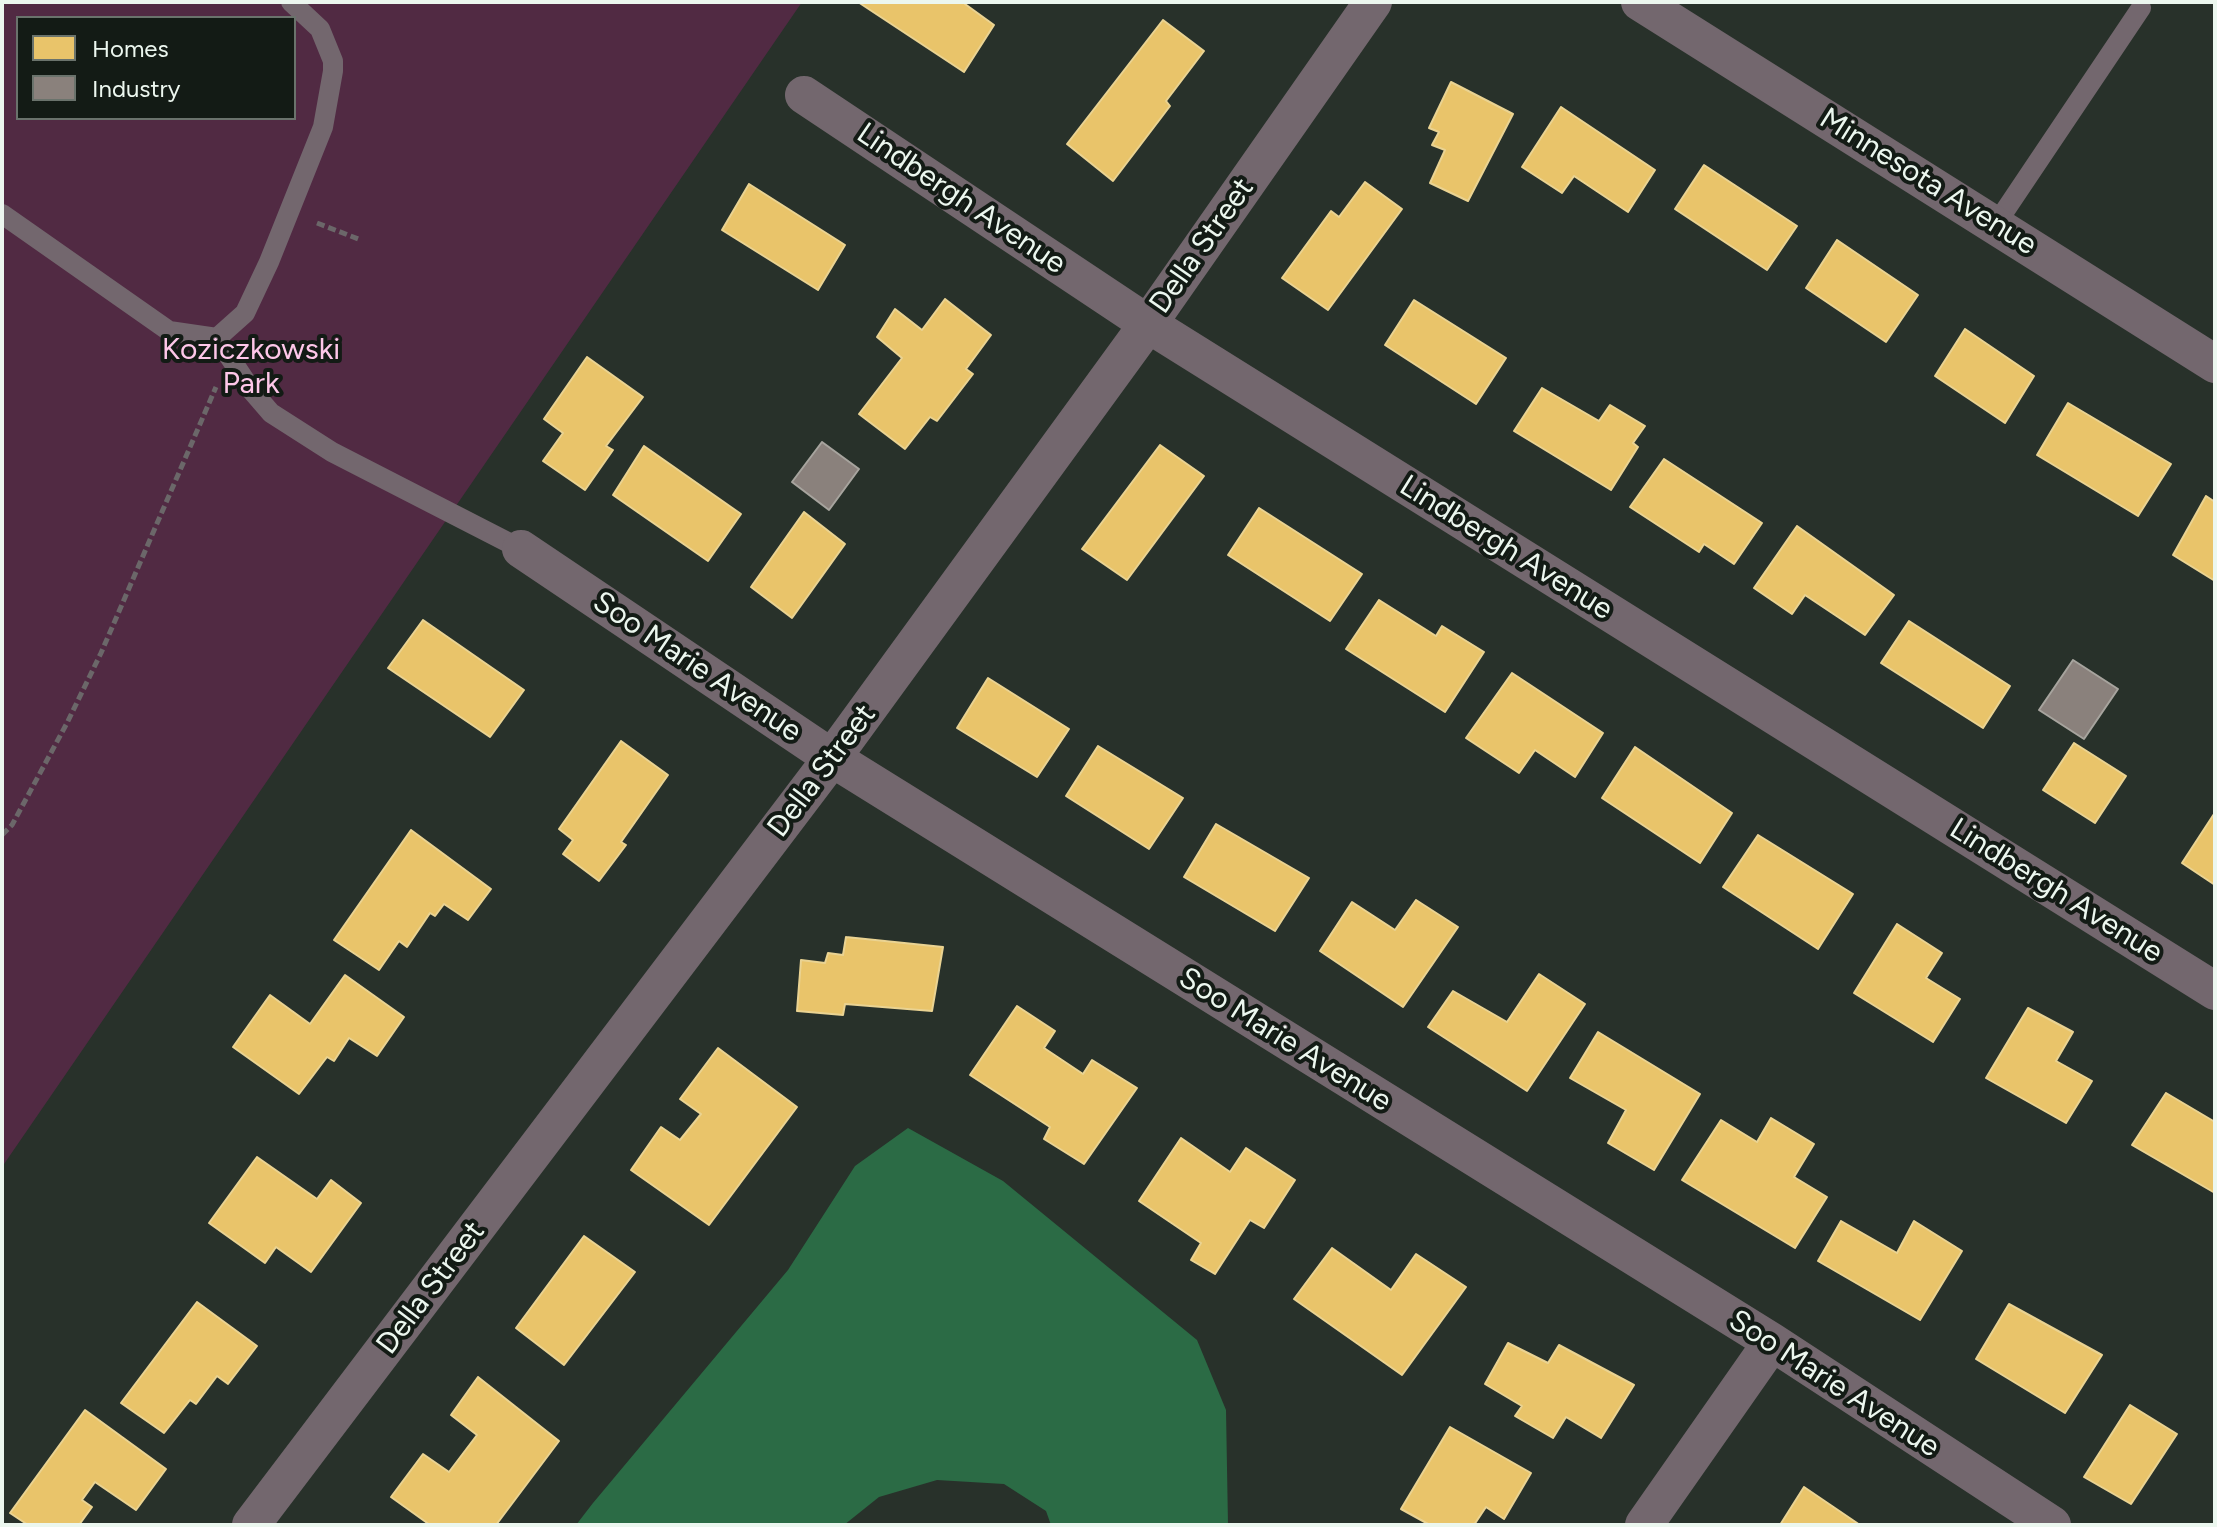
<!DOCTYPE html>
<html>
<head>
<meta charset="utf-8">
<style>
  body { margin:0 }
  #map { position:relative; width:2217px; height:1527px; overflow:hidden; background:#28312a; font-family:Figtree,sans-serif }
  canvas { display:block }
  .frame { position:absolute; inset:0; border:4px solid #ecf7ef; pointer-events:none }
  .legend { position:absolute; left:16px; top:16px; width:280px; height:104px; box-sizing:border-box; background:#131b15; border:2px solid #6a736c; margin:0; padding:10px 14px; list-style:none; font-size:24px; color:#ecf7ef }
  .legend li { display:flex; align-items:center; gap:16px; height:40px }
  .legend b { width:40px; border:2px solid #6a736c }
</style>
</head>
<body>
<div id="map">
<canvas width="2217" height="1527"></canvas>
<div class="frame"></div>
<ul class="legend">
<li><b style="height:22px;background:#e9c46a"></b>Homes</li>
<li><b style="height:22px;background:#8a817c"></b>Industry</li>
</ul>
</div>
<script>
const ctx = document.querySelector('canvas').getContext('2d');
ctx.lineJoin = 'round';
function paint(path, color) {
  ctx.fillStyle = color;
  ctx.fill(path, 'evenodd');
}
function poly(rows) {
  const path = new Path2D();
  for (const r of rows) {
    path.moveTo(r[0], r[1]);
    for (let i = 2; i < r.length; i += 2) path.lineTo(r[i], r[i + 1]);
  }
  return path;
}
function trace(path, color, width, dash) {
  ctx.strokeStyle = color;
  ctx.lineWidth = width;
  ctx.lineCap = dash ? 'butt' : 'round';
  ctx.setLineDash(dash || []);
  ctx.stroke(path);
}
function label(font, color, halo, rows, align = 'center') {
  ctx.font = font + ' Figtree,sans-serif';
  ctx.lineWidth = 8;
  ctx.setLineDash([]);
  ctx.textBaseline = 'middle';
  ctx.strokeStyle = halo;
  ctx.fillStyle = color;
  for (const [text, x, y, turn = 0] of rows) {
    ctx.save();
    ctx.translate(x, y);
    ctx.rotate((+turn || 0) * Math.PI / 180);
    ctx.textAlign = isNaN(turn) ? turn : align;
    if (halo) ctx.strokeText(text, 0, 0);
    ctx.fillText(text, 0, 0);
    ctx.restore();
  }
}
paint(poly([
  [2,2,802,2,2,1167],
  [18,18,294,18,294,118,18,118]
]), '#512a43');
paint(poly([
  [908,1128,1003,1181,1197,1340,1226,1410,1228,1525,1051,1525,1046,1511,1004,1484,937,1480,879,1497,844,1525,576,1525,593,1503,788,1270,855,1166]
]), '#2b6b45');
const homes = poly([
  [858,2,966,2,965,4,994,25,964,72,858,2],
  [1163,20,1204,51,1166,101,1170,106,1113,181,1067,144,1163,20],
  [1451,82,1513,114,1468,201,1430,183,1445,150,1432,145,1439,132,1429,128,1451,82],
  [1561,107,1655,170,1628,212,1574,176,1562,193,1522,167,1561,107],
  [1704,165,1797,226,1767,270,1675,209,1704,165],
  [1365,182,1402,209,1328,310,1282,278,1331,211,1339,217,1365,182],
  [749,184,845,245,818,290,722,230,749,184],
  [1837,240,1918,295,1886,342,1806,288,1837,240],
  [945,299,991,335,966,369,973,374,937,421,930,417,905,449,859,414,902,358,877,337,895,309,922,330,945,299],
  [1414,300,1506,358,1476,404,1385,345,1414,300],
  [1965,329,2034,376,2005,423,1935,376,1965,329],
  [587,357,643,397,606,446,613,450,585,490,543,461,563,433,544,419,587,357],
  [1542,388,1599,421,1610,405,1645,426,1633,443,1638,447,1611,490,1514,431,1542,388],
  [2068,403,2171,464,2138,516,2037,455,2068,403],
  [1160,445,1204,476,1127,580,1082,549,1160,445],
  [644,446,741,514,708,561,613,495,644,446],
  [1664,459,1762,523,1734,564,1704,544,1699,552,1630,507,1664,459],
  [2206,496,2215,502,2215,581,2173,555,2206,496],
  [1259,508,1362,574,1330,621,1228,555,1259,508],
  [804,512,845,544,792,618,751,587,804,512],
  [1797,526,1894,595,1865,635,1805,595,1792,614,1754,588,1797,526],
  [1379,600,1436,636,1442,626,1484,652,1445,712,1346,649,1379,600],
  [423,620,524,690,490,737,388,668,423,620],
  [1909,621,2010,686,1983,728,1881,663,1909,621],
  [1512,673,1603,733,1575,777,1535,750,1519,773,1466,738,1512,673],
  [988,678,1069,729,1037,777,957,728,988,678],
  [621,741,668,775,621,842,626,845,599,881,563,854,573,840,559,829,621,741],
  [2074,743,2126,776,2095,823,2043,790,2074,743],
  [1098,746,1183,798,1149,849,1066,796,1098,746],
  [1635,747,1732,813,1700,863,1602,798,1635,747],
  [2214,814,2215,814,2215,885,2182,863,2214,814],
  [1216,824,1309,878,1275,931,1184,877,1216,824],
  [411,830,491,889,468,920,444,904,435,916,430,913,407,947,399,941,379,970,334,940,411,830],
  [1758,835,1853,894,1818,949,1723,887,1758,835],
  [1416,900,1458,927,1403,1007,1320,951,1352,902,1395,930,1416,900],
  [1897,924,1942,953,1926,978,1960,999,1933,1042,1854,993,1897,924],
  [846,937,943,947,932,1011,845,1004,843,1015,797,1011,801,960,825,963,828,953,843,955,846,937],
  [1539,974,1585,1004,1527,1091,1428,1027,1453,991,1507,1022,1539,974],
  [345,975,404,1017,377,1056,349,1038,334,1061,327,1057,299,1094,233,1047,270,995,310,1024,345,975],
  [1017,1006,1055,1031,1044,1048,1083,1074,1092,1060,1137,1088,1084,1164,1044,1139,1050,1127,970,1075,1017,1006],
  [2028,1008,2073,1032,2056,1061,2092,1081,2066,1123,1986,1078,2028,1008],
  [1598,1032,1700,1094,1654,1170,1608,1143,1626,1110,1570,1078,1598,1032],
  [718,1048,797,1107,709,1225,631,1170,661,1127,680,1140,701,1114,680,1099,718,1048],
  [2166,1093,2215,1122,2215,1193,2132,1145,2166,1093],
  [1771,1118,1814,1144,1794,1177,1827,1197,1795,1248,1682,1180,1721,1120,1757,1142,1771,1118],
  [1181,1138,1230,1172,1246,1148,1295,1180,1264,1228,1250,1220,1215,1274,1191,1260,1201,1243,1139,1201,1181,1138],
  [257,1157,317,1199,331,1180,361,1203,311,1272,276,1247,265,1263,209,1223,257,1157],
  [1841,1221,1897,1253,1914,1221,1962,1251,1920,1320,1818,1261,1841,1221],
  [584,1236,635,1272,564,1365,516,1328,584,1236],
  [1332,1248,1391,1290,1416,1254,1466,1287,1402,1375,1294,1299,1332,1248],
  [197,1302,257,1346,228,1384,217,1376,196,1404,190,1400,164,1433,121,1403,197,1302],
  [2009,1304,2102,1355,2065,1413,1976,1359,2009,1304],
  [1508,1343,1548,1363,1559,1345,1634,1385,1601,1438,1566,1417,1553,1438,1515,1416,1522,1406,1485,1384,1508,1343],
  [478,1377,559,1441,496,1525,430,1525,391,1497,423,1454,449,1472,477,1435,451,1415,478,1377],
  [2130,1405,2177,1434,2131,1504,2084,1477,2130,1405],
  [85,1410,166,1469,136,1510,95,1482,82,1500,92,1507,79,1525,28,1525,10,1513,85,1410],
  [1450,1427,1531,1473,1504,1519,1486,1507,1474,1525,1430,1525,1401,1509,1450,1427],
  [1804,1487,1860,1525,1780,1525,1804,1487]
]);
paint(homes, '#e9c46a');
trace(homes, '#ead392', 2);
const industry = poly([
  [822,442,859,469,829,510,792,482,822,442],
  [2073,660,2118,689,2084,739,2039,710,2073,660]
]);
paint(industry, '#8a817c');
trace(industry, '#a7a49e', 2);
trace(poly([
  [317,223,361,240],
  [2,835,12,825,67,723,101,653,216,387]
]), '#6b6769', 5, [8, 4]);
trace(poly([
  [2,214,169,331,217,338,245,313,269,262,323,127,333,71,333,61,320,29,291,2],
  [1996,224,2141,8],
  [217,338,252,391,271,413,332,452,521,549]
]), '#73676e', 20);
trace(poly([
  [1640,2,2215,364],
  [804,95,1148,324,2215,991],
  [521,549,832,758,1772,1342,2052,1525],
  [251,1525,832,758,1148,324,1373,2],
  [1644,1525,1772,1342]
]), '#73676e', 38);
label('30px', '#ecf7ef', '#131b15', [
  ["Minnesota Avenue",1928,182,32],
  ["Lindbergh Avenue",961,199,34],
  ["Della Street",1202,246,-55],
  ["Lindbergh Avenue",1506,548,32],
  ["Soo Marie Avenue",697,667,34],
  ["Della Street",822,771,-53],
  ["Lindbergh Avenue",2056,891,32],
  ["Soo Marie Avenue",1285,1040,32],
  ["Della Street",431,1288,-53],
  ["Soo Marie Avenue",1834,1384,33]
]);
label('30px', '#fec7e9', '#131b15', [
  ["Koziczkowski",251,350],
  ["Park",251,384]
]);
</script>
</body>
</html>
